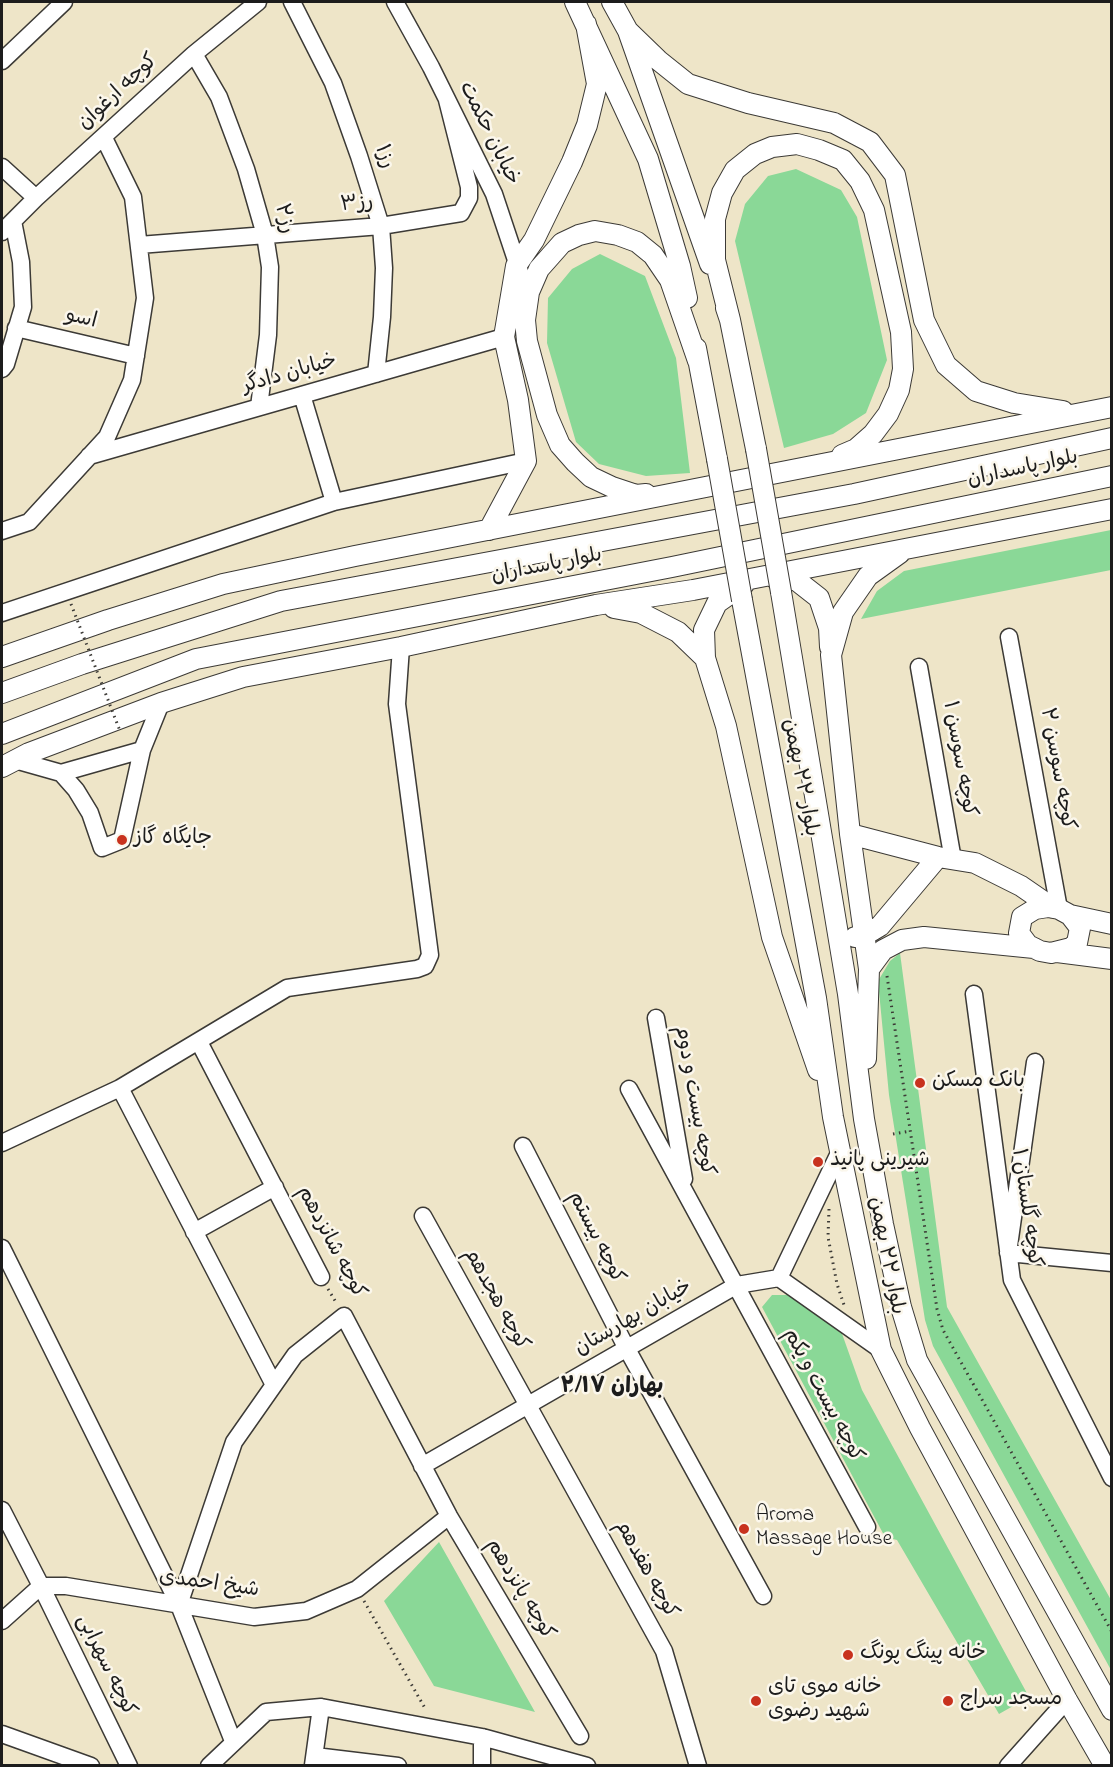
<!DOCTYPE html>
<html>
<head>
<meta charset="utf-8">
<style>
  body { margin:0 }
  #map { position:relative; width:1113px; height:1767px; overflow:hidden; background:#eee5c8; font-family:"Indie Flower",sans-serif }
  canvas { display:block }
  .frame { position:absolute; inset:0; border:3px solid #1c1c1c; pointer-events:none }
</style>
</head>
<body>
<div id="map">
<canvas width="1113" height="1767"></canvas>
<div class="frame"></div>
</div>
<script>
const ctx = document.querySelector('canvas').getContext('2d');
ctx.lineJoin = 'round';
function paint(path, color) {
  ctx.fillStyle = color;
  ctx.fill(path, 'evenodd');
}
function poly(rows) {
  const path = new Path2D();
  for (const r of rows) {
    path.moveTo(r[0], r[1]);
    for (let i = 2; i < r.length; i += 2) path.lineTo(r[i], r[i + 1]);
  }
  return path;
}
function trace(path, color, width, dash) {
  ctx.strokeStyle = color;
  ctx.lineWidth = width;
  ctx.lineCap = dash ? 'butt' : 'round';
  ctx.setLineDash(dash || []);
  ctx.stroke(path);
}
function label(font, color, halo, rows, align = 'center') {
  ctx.font = font + ' "Indie Flower","Playpen Sans Arabic",sans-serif';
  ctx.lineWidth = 5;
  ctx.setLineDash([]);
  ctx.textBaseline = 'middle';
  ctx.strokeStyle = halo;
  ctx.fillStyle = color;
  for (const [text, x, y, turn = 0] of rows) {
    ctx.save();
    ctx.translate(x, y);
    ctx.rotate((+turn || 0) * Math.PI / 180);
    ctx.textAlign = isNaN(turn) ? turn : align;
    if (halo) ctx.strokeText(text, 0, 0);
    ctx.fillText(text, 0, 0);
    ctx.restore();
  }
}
paint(poly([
  [796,169,841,190,857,217,887,360,866,413,833,434,784,448,735,241,745,204,768,176],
  [600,254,645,276,676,358,690,473,646,476,599,464,576,442,547,343,548,298,572,269],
  [1111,530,1111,570,861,619,877,591,904,571],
  [900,953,947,1307,1111,1600,1111,1670,933,1346,925,1320,889,1095,878,981,890,961],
  [772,1295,791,1295,840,1328,862,1390,1029,1697,999,1714,897,1540,885,1537,762,1307],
  [439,1542,535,1712,434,1686,384,1601]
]), '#8ad897');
const minor = poly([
  [292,2,333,83,359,156,381,226,384,268,382,317,376,374],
  [395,2,431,67,494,194,521,275],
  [194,54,219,97,246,169,265,235,270,267,268,335,259,407],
  [2,61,64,2],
  [2,167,36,198],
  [2,232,36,198,194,54,258,2],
  [139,245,381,226,461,213,469,198,469,187,447,100],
  [16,328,136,356],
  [2,369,6,364,23,307,21,262,13,221],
  [302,395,334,502],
  [89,456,504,337],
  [2,531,29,522,107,437,132,380,145,298,133,197,104,138],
  [2,613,334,502,526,461],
  [1009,637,1059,909],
  [919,667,953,860],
  [15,760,61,773,76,790,90,813,102,848,122,840,142,750,161,703],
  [61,773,142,750],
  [974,994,1012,1280,1112,1478],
  [656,1018,684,1179],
  [199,1042,321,1277],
  [1035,1062,1008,1253,1112,1263],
  [120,1088,274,1385],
  [629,1089,867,1527],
  [2,1143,120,1088,287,988,417,969,425,966,430,955,397,704,401,647],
  [523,1146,627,1349,763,1596],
  [423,1216,664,1651,698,1766],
  [194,1232,275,1187],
  [2,1248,179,1605,234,1442,295,1355,344,1316,449,1516,580,1736],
  [779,1278,840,1151],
  [779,1278,881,1350],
  [422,1466,737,1285,779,1278],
  [2,1510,41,1586,129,1766],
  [41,1586,66,1586,254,1617,306,1611,357,1589,449,1516],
  [179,1605,233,1741],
  [2,1621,41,1586],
  [2,1734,91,1766],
  [482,1737,482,1766],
  [315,1756,398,1766],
  [313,1765,321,1707],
  [209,1766,266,1712,321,1707,482,1737,587,1766],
  [1008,1766,1067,1700]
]);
const major = poly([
  [575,2,648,159,680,266,687,298],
  [612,2,628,31,710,264],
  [628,31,658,60,688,84,748,103,834,123,870,142,895,175,924,320,946,365,976,391,1014,403,1063,411],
  [726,308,730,320,756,449],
  [730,320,715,260,715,219,722,193,735,170,755,154,772,147,797,144,819,150,843,160,860,181,874,210,901,332,903,369,899,390,888,414,873,434,856,449,842,455],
  [696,348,717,459],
  [646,494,636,495,612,487,591,477,575,462,560,445,547,415,527,341,525,320,529,292,539,269,562,243,579,235,595,231,618,235,637,242,653,255,670,280,698,361],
  [489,530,526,461,518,400,504,337,516,266,534,240,572,162,587,125,597,84,586,24],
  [776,579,796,580,819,598,829,628,830,647],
  [781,592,848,994,864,1119,883,1224,901,1307,917,1360,1112,1710],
  [742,600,816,998,833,1117,881,1350,920,1428,1067,1700,1105,1766],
  [614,608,641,613,678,632,705,658,726,726,772,937,818,1070],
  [2,657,108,620,223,584,355,556,1112,407],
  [705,658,704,630,717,603,744,584],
  [2,693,82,664,281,601,854,494,1112,438],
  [2,734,196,659,672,567,1112,476],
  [2,767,29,753,161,703,243,677,401,647,596,605,693,590,1112,509],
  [850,834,938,857,975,863,1021,886,1053,908],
  [1048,907,1059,909,1070,915,1080,928,1077,943,1071,948,1051,953,1040,951,1028,945,1019,933,1022,917,1035,909,1048,907],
  [1070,915,1112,924],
  [855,937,865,935,880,926,938,857],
  [1057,952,1112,959],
  [869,969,883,950,902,940,924,937,1034,948],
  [866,1059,869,969,850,834,831,655,843,612,868,576,900,553]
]);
trace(minor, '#3c3a36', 19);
trace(major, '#3c3a36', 22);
trace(poly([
  [887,976,937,1309,943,1330,1112,1632],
  [893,1134,910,1131],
  [829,1209,828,1237,837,1284,844,1305],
  [328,1289,337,1304],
  [364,1601,426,1710]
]), '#3c3a36', 3, [1.5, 4.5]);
trace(minor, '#fff', 16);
trace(major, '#fff', 20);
const majorBridge = poly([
  [756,449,781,592],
  [717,459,742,600]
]);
trace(majorBridge, '#3c3a36', 22, []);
trace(poly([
  [71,604,120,731]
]), '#3c3a36', 3, [1.5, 4.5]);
trace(majorBridge, '#fff', 20);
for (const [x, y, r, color] of [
  [122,840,6,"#c8321e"],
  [920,1083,6,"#c8321e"],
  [818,1162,6,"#c8321e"],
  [744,1529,6,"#c8321e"],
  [848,1655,6,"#c8321e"],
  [756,1701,6,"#c8321e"],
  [948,1701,6,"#c8321e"]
]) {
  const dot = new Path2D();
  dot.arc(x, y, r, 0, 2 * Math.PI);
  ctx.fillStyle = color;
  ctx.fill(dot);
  trace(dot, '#fbf7ec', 2);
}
label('21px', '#1c1c1c', '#fbf7ec', [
  ["کوچه ارغوان",119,93,-43],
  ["خیابان حکمت",488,134,64],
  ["رز۱",383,157,72],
  ["رز۳",357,205,-5],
  ["رز۲",283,219,76],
  ["اسو",81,320,13],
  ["خیابان دادگر",290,375,-16],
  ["بلوار پاسداران",1023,470,-12],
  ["بلوار پاسداران",547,567,-11],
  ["کوچه سوسن ۱",958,759,80],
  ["کوچه سوسن ۲",1056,769,80],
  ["بلوار ۲۲ بهمن",799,778,79],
  ["کوچه بیست و دوم",693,1101,80],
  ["کوچه گلستان ۱",1025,1208,82],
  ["کوچه بیستم",595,1238,63],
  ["کوچه شانزدهم",330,1243,62],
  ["بلوار ۲۲ بهمن",885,1256,79],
  ["کوچه هجدهم",495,1300,61],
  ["خیابان بهارستان",634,1319,-30],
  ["کوچه بیست و یکم",822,1396,62],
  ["کوچه هفدهم",645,1570,61],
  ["شیخ احمدی",209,1585,8],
  ["کوچه پانزدهم",519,1590,59],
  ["کوچه سهرابی",105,1666,64]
]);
label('21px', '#1c1c1c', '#fbf7ec', [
  ["جایگاه گاز",134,840],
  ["بانک مسکن",932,1083],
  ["شیرینی پانیذ",830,1162],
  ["Aroma",756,1517],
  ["Massage House",756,1541],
  ["خانه پینگ پونگ",860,1655],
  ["خانه موی تای",768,1689],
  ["شهید رضوی",768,1713],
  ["مسجد سراج",960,1701]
], 'left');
label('bold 22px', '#1c1c1c', '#fbf7ec', [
  ["۲/۱۷ بهاران",612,1388]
]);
</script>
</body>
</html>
